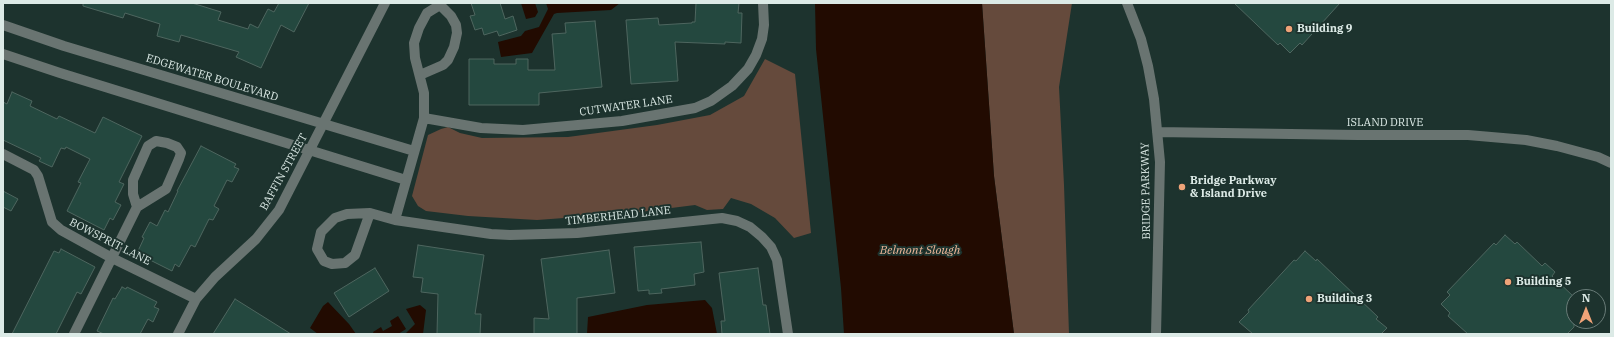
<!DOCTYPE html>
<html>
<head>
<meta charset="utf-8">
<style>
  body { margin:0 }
  #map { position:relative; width:1614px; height:337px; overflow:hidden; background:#1d332e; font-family:"IBM Plex Serif",serif }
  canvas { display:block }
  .frame { position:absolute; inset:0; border:4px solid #dceae6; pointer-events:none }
  .north { position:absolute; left:1566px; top:289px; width:40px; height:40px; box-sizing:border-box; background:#1d332e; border:1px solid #697c78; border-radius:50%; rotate:0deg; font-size:11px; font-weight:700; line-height:16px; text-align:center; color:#dceae6 }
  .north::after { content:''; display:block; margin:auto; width:14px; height:18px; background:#efa378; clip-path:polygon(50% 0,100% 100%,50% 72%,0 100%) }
</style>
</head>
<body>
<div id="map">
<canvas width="1614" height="337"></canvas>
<div class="frame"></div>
<div class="north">N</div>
</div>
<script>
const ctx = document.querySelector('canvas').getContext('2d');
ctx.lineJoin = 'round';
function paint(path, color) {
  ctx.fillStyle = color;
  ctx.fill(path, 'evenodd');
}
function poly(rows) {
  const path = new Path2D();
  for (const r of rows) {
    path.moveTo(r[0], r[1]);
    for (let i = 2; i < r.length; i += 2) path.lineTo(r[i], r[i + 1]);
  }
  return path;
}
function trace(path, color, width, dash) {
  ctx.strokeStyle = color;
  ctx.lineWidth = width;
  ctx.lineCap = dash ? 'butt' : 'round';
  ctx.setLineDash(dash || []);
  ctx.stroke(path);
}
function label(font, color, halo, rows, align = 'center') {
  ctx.font = font + ' "IBM Plex Serif",serif';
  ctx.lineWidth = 4;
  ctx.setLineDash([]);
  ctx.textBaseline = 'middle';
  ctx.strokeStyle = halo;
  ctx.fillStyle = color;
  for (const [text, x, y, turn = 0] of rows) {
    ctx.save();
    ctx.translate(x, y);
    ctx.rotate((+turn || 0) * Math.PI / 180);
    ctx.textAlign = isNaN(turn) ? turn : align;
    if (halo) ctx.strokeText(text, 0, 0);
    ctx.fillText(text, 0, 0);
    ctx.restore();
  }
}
paint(poly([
  [982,3,1072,3,1059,87,1064,185,1069,334,1014,334,994,176],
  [765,59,795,74,811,233,794,238,775,218,751,204,731,198,723,209,707,210,695,205,632,213,537,220,468,216,426,211,418,206,412,196,428,135,441,129,448,127,460,133,482,138,568,137,657,125,710,115,744,96]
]), '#654a3c');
paint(poly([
  [521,3,535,3,538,12,535,17,526,19],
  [546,3,620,3,611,10,557,13,554,14,532,53,501,57,498,42,521,36,525,31,539,27,548,9],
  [815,3,982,3,994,176,1014,334,844,334,841,288,816,49],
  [705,300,712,308,717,334,587,334,588,317,647,305],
  [328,302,349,324,356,334,318,334,310,328,323,306],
  [420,305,426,310,423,334,405,334,415,324,406,309],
  [398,316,406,329,398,334,374,334,373,332,381,327,383,331,392,326,390,321]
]), '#220b01');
const building = poly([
  [83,3,192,3,221,12,218,20,248,29,250,24,258,28,268,9,274,12,279,3,309,3,294,32,281,25,261,68,236,57,239,52,181,35,179,42,157,36,160,24,125,13,123,18,83,6,83,3],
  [471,3,500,3,505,19,513,16,517,30,499,36,497,31,484,35,482,28,475,30,470,16,475,15,471,3],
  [696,3,739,3,738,13,742,13,741,43,725,42,725,44,675,42,678,81,631,84,626,20,658,18,659,25,692,23,692,22,695,22,696,3],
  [1234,3,1340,3,1302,45,1300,43,1290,53,1280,43,1278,45,1234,3],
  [595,21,602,87,539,93,539,105,469,105,469,59,494,59,494,64,516,64,516,59,528,59,528,70,555,70,552,34,566,33,565,23,595,21],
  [12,92,32,101,30,106,57,119,59,116,95,133,103,117,142,136,119,182,124,184,115,202,121,205,113,220,110,218,104,230,67,211,81,183,78,182,90,159,66,147,65,149,61,148,52,167,39,161,41,158,3,140,3,102,7,104,12,92],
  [201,146,236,164,234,167,239,169,232,182,227,180,214,206,219,209,213,220,209,219,195,247,191,245,179,267,175,264,172,271,142,256,143,253,138,251,144,238,142,237,150,222,157,226,165,210,168,212,178,191,177,191,201,146],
  [3,191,18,199,11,211,3,207,3,191],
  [1505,235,1515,244,1517,242,1542,266,1545,263,1555,272,1552,276,1574,297,1574,327,1567,334,1468,334,1448,316,1450,313,1441,304,1450,295,1447,292,1494,243,1496,245,1505,235],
  [701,242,704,272,694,274,695,285,661,289,662,293,649,294,649,290,638,291,634,247,701,242],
  [418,245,484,255,475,314,481,314,480,334,437,334,438,294,421,292,423,278,413,277,418,245],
  [61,249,95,267,81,294,77,292,56,334,12,334,54,251,59,253,61,249],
  [609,250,615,293,577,298,577,334,534,334,534,318,549,319,541,259,609,250],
  [1305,251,1316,261,1317,259,1378,317,1376,319,1387,328,1381,334,1253,334,1239,322,1249,312,1248,310,1294,260,1296,261,1305,251],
  [375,268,389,291,349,317,334,293,375,268],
  [758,268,763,305,766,305,770,334,722,334,721,321,725,321,719,273,758,268],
  [122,287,126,289,127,287,157,302,154,307,159,309,153,322,148,319,140,334,104,334,97,331,113,298,115,299,122,287],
  [235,299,291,334,213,334,235,299]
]);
paint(building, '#24483f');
trace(building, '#4e665f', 1);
trace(poly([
  [1127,3,1141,39,1148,66,1154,99,1160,162,1156,334],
  [3,25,64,46,414,151],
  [3,54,60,73,406,180],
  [420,75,443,65,448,60,454,47,457,33,456,25,451,16,440,5],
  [424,118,481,128,523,130,622,121,695,108,711,101,732,86,748,69,756,55,762,39,764,25,763,3],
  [1157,132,1357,135,1468,135,1526,140,1557,146,1598,157,1611,163],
  [3,154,34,170,38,176,52,222,61,230,112,258,196,299],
  [370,213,355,255,345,263,332,264,324,261,317,249,321,232,335,218,347,214,370,213,395,220,491,234,510,235,577,233,722,218,737,221,750,227,762,237,771,247,777,260,788,334],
  [395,220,424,118,424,93,415,58,414,43,419,28,427,13,440,5,441,3],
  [74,334,137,207,133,194,133,180,148,146,156,141,167,143,177,147,181,153,179,159,166,189,137,207],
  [178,334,196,299,215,277,256,239,279,210,385,3]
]), '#697471', 10);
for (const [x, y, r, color] of [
  [1289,29,4,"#efa378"],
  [1182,187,4,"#efa378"],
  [1508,282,4,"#efa378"],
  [1309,299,4,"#efa378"]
]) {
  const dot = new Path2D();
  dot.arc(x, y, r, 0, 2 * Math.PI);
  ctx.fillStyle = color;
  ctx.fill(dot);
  trace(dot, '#1d332e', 1.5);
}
label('bold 11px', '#dceae6', '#1d332e', [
  ["Building 9",1297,29],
  ["Bridge Parkway",1190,181],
  ["& Island Drive",1190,194],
  ["Building 5",1516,282],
  ["Building 3",1317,299]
], 'left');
label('11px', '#dceae6', '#1d332e', [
  ["EDGEWATER BOULEVARD",212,78,17],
  ["CUTWATER LANE",626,106,-8],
  ["ISLAND DRIVE",1385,123],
  ["BAFFIN STREET",284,172,-61],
  ["BRIDGE PARKWAY",1146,191,-91],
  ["TIMBERHEAD LANE",618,216,-6],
  ["BOWSPRIT LANE",110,242,27]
]);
label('italic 12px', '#edb799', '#1d332e', [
  ["Belmont Slough",920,251]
]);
</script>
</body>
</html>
